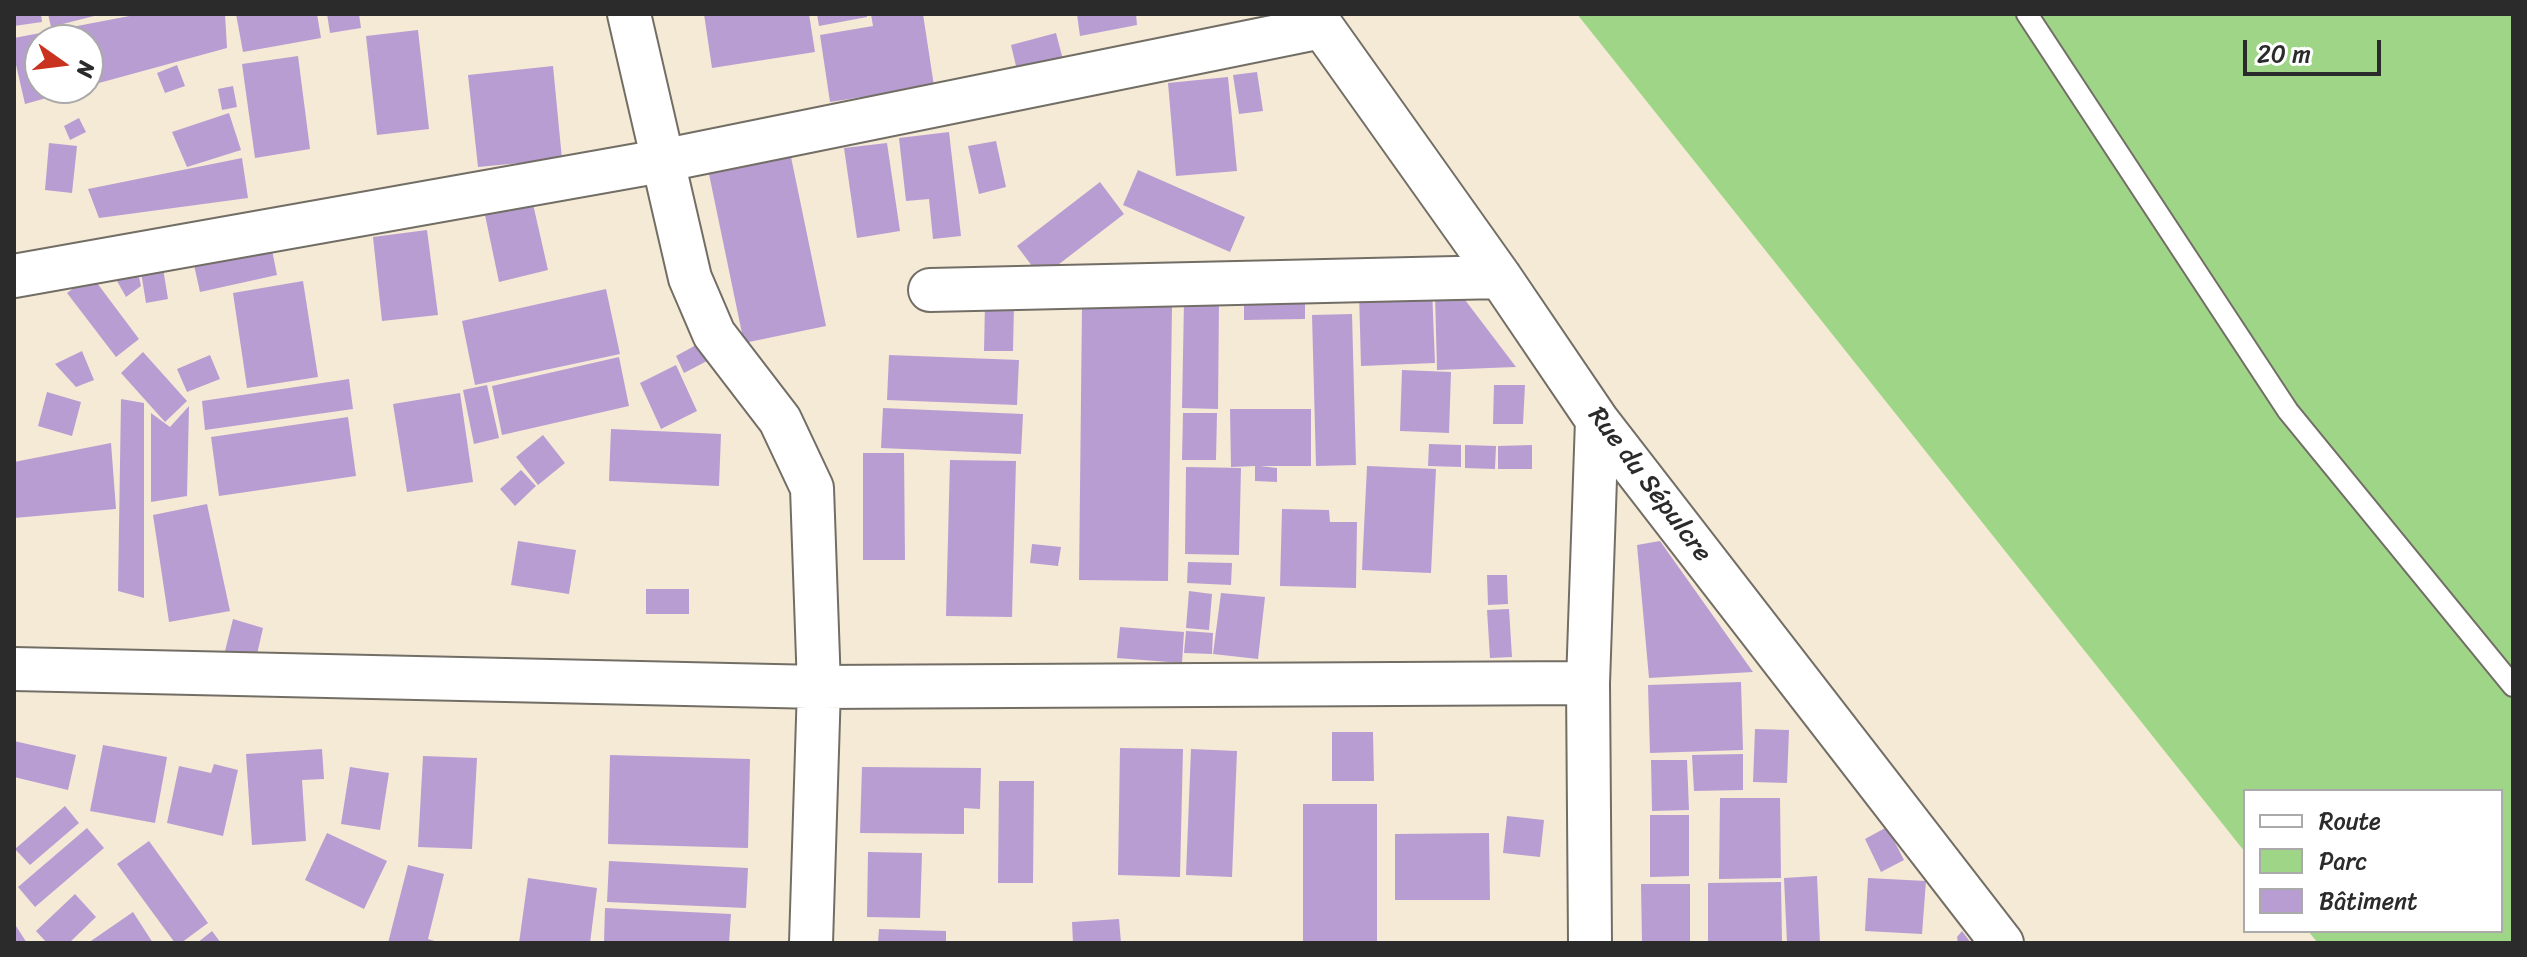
<!DOCTYPE html>
<html>
<head>
<meta charset="utf-8">
<style>
  body { margin:0 }
  #map { position:relative; width:2527px; height:957px; overflow:hidden; background:#f5ead5; font-family:Sriracha,sans-serif }
  canvas { display:block }
  .frame { position:absolute; inset:0; border:16px solid #2b2b2b; pointer-events:none }
  .legend { position:absolute; left:2243px; top:789px; width:260px; height:144px; box-sizing:border-box; background:#fff; border:2px solid #aaa; margin:0; padding:10px 14px; list-style:none; font-size:24px; color:#2b2b2b }
  .legend li { display:flex; align-items:center; gap:16px; height:40px }
  .legend b { width:40px; border:2px solid #aaa }
  .north { position:absolute; left:24px; top:24px; width:80px; height:80px; box-sizing:border-box; background:#fff; border:2px solid #aaa; border-radius:50%; rotate:104deg; font-size:22px; font-weight:700; line-height:32px; text-align:center; color:#2b2b2b }
  .north::after { content:''; display:block; margin:auto; width:28px; height:36px; background:#c8321e; clip-path:polygon(50% 0,100% 100%,50% 72%,0 100%) }
  .scale { position:absolute; left:2243px; top:40px; width:138px; height:36px; box-sizing:border-box; border:4px solid #2b2b2b; border-top:0; padding-left:10px; font-size:24px; line-height:28px; white-space:nowrap; color:#2b2b2b; -webkit-text-stroke:6px #fff; paint-order:stroke }
</style>
</head>
<body>
<div id="map">
<canvas width="2527" height="957"></canvas>
<div class="frame"></div>
<ul class="legend">
<li><b style="height:10px;background:#fff"></b>Route</li>
<li><b style="height:22px;background:#9ed586"></b>Parc</li>
<li><b style="height:22px;background:#b89dd3"></b>Bâtiment</li>
</ul>
<div class="north">N</div>
<div class="scale">20 m</div>
</div>
<script>
const ctx = document.querySelector('canvas').getContext('2d');
ctx.lineJoin = 'round';
function paint(path, color) {
  ctx.fillStyle = color;
  ctx.fill(path, 'evenodd');
}
function poly(rows) {
  const path = new Path2D();
  for (const r of rows) {
    path.moveTo(r[0], r[1]);
    for (let i = 2; i < r.length; i += 2) path.lineTo(r[i], r[i + 1]);
  }
  return path;
}
function trace(path, color, width, dash) {
  ctx.strokeStyle = color;
  ctx.lineWidth = width;
  ctx.lineCap = dash ? 'butt' : 'round';
  ctx.setLineDash(dash || []);
  ctx.stroke(path);
}
function label(font, color, halo, rows, align = 'center') {
  ctx.font = font + ' Sriracha,sans-serif';
  ctx.lineWidth = 7;
  ctx.setLineDash([]);
  ctx.textBaseline = 'middle';
  ctx.strokeStyle = halo;
  ctx.fillStyle = color;
  for (const [text, x, y, turn = 0] of rows) {
    ctx.save();
    ctx.translate(x, y);
    ctx.rotate((+turn || 0) * Math.PI / 180);
    ctx.textAlign = isNaN(turn) ? turn : align;
    if (halo) ctx.strokeText(text, 0, 0);
    ctx.fillText(text, 0, 0);
    ctx.restore();
  }
}
paint(poly([
  [1577,14,2513,14,2513,943,2318,943,2308,931,2501,931,2501,791,2245,791,2245,852]
]), '#9ed586');
paint(poly([
  [14,14,41,14,42,22,14,26],
  [48,14,98,14,98,15,51,27],
  [140,14,225,14,227,48,88,86,88,40,40,40,40,88,79,89,25,104,14,56,14,38],
  [236,14,317,14,321,38,243,52],
  [327,14,359,14,361,28,330,33],
  [704,14,809,14,815,52,712,68],
  [817,14,867,14,867,17,819,26],
  [871,14,923,14,934,86,830,102,820,35,873,26],
  [1077,14,1136,14,1137,25,1080,36],
  [418,30,429,129,377,135,366,36],
  [1056,33,1067,75,1021,87,1011,45],
  [298,56,310,149,255,158,242,64],
  [177,65,185,86,165,93,157,73],
  [553,66,562,159,478,167,468,75],
  [1257,72,1263,111,1239,114,1233,75],
  [1228,77,1237,171,1176,176,1168,83],
  [233,86,237,107,222,110,218,89],
  [229,113,241,150,187,167,172,132],
  [79,118,86,132,70,140,64,126],
  [949,132,961,236,933,239,929,199,906,201,899,138],
  [996,141,1006,187,979,194,968,146],
  [49,143,77,146,72,193,45,190],
  [887,143,900,231,857,238,844,148],
  [791,157,826,326,744,343,709,174],
  [242,158,248,198,99,218,88,189],
  [1138,170,1245,217,1230,252,1123,205],
  [1100,182,1124,214,1041,278,1017,246],
  [533,204,548,270,499,282,485,215],
  [427,230,438,315,382,321,373,237],
  [270,240,277,275,200,292,192,256],
  [162,262,168,299,146,303,140,266],
  [137,268,141,286,126,297,112,272],
  [91,275,139,339,116,357,67,293],
  [303,281,318,377,247,388,233,293],
  [1305,287,1305,319,1244,320,1244,288],
  [606,289,620,354,475,385,462,321],
  [1432,289,1435,363,1361,366,1359,292],
  [1459,292,1516,367,1437,370,1435,294],
  [1184,301,1219,302,1218,409,1182,408],
  [985,303,1014,304,1013,351,984,351],
  [1082,306,1172,307,1168,581,1079,580],
  [1352,314,1356,465,1316,466,1312,315],
  [698,344,707,361,684,373,676,356],
  [82,351,94,380,76,387,55,364],
  [143,352,187,401,165,422,121,373],
  [210,355,220,379,187,392,177,369],
  [889,355,1019,360,1017,405,887,400],
  [619,357,629,406,502,435,492,386],
  [676,365,697,411,661,429,640,383],
  [1402,370,1451,372,1449,433,1400,431],
  [349,379,353,409,205,430,202,401],
  [487,385,499,438,474,444,463,390],
  [1494,385,1525,385,1523,424,1493,424],
  [47,392,81,402,72,436,38,426],
  [460,393,473,482,407,492,393,404],
  [121,399,144,403,144,598,118,591],
  [189,406,187,496,151,502,151,413,170,427],
  [883,408,1023,414,1021,454,881,448],
  [1230,409,1311,409,1311,466,1260,466,1277,468,1277,482,1255,481,1255,466,1231,467],
  [1183,413,1217,413,1216,460,1182,460],
  [348,417,356,476,219,496,211,437],
  [611,429,721,434,719,486,609,481],
  [543,435,565,463,538,485,516,457],
  [111,443,116,509,14,518,14,462],
  [1429,444,1461,445,1461,467,1428,466],
  [1465,445,1496,446,1495,469,1465,468],
  [1532,445,1532,469,1498,469,1498,446],
  [863,453,904,453,905,560,863,560],
  [950,460,1016,461,1012,617,946,616],
  [1367,466,1436,469,1431,573,1362,570],
  [1186,467,1241,468,1239,555,1185,554],
  [521,470,536,486,515,506,500,489],
  [207,504,230,611,169,622,153,515],
  [1282,509,1329,510,1330,522,1357,522,1356,588,1280,586],
  [518,541,576,550,569,594,511,585],
  [1660,541,1753,672,1649,678,1637,545],
  [1032,544,1061,547,1058,566,1030,563],
  [1188,562,1232,563,1231,585,1187,583],
  [1487,575,1507,575,1508,604,1488,605],
  [646,589,689,589,689,614,646,614],
  [1189,591,1212,594,1209,630,1186,628],
  [1221,593,1265,597,1258,659,1213,654],
  [1509,609,1512,657,1490,658,1487,610],
  [233,619,263,628,255,663,224,655],
  [1120,627,1184,632,1182,663,1117,658],
  [1186,631,1213,633,1212,654,1184,653],
  [1741,682,1743,750,1650,753,1648,685],
  [1755,729,1789,730,1787,783,1753,782],
  [1332,732,1373,732,1374,781,1332,781],
  [14,741,76,755,68,790,14,777],
  [103,745,167,757,155,823,90,811],
  [1120,748,1183,749,1180,877,1118,875],
  [322,749,324,779,302,780,306,841,252,845,246,754],
  [1191,749,1237,751,1232,877,1186,875],
  [1743,754,1743,790,1694,791,1692,755],
  [610,755,750,759,748,848,608,844],
  [423,756,477,758,472,849,418,847],
  [1651,760,1687,760,1689,810,1652,811],
  [214,764,238,770,223,836,167,823,179,766,211,773],
  [350,767,389,773,380,830,341,824],
  [862,767,981,768,980,809,964,808,964,834,860,833],
  [999,781,1034,781,1033,883,998,883],
  [1720,798,1780,798,1781,878,1719,879],
  [1303,804,1377,804,1377,942,1303,942],
  [65,806,79,823,30,865,15,849],
  [1650,815,1689,815,1689,876,1650,877],
  [1507,816,1544,820,1540,857,1503,853],
  [1887,827,1904,860,1881,872,1865,839],
  [87,828,104,848,35,907,18,887],
  [327,833,387,861,364,909,305,880],
  [1489,833,1490,900,1395,900,1395,834],
  [149,841,208,923,181,943,175,943,117,864],
  [868,852,922,853,920,918,867,917],
  [609,861,748,868,746,908,607,902],
  [408,865,444,874,428,939,441,943,388,943],
  [1817,876,1820,943,1787,943,1784,878],
  [528,878,597,888,590,943,519,943],
  [1868,878,1926,881,1922,934,1865,931],
  [1781,882,1782,943,1708,943,1708,883],
  [1641,884,1690,884,1690,943,1642,943],
  [75,894,96,917,69,943,47,943,36,931],
  [605,908,731,914,729,943,604,943],
  [133,912,153,943,88,943],
  [1119,919,1121,943,1073,943,1072,922],
  [14,923,27,943,14,943],
  [879,929,946,931,946,943,878,943],
  [212,931,221,943,197,943],
  [1962,931,1971,943,1958,943,1957,937]
]), '#b89dd3');
const lane = poly([
  [2027,14,2288,411,2513,686]
]);
const street = poly([
  [629,14,690,278,714,334,780,420,812,488,819,687,811,943],
  [1313,14,1500,277,1597,420,2002,943],
  [14,276,661,161,1322,27],
  [930,290,1500,277],
  [14,669,819,687,1588,683],
  [1590,943,1588,683,1597,420]
]);
trace(lane, '#726e66', 24);
trace(street, '#726e66', 46);
trace(lane, '#fff', 20);
trace(street, '#fff', 42);
label('26px', '#2b2b2b', '#fff', [
  ["Rue du Sépulcre",1649,485,53]
]);
</script>
</body>
</html>
